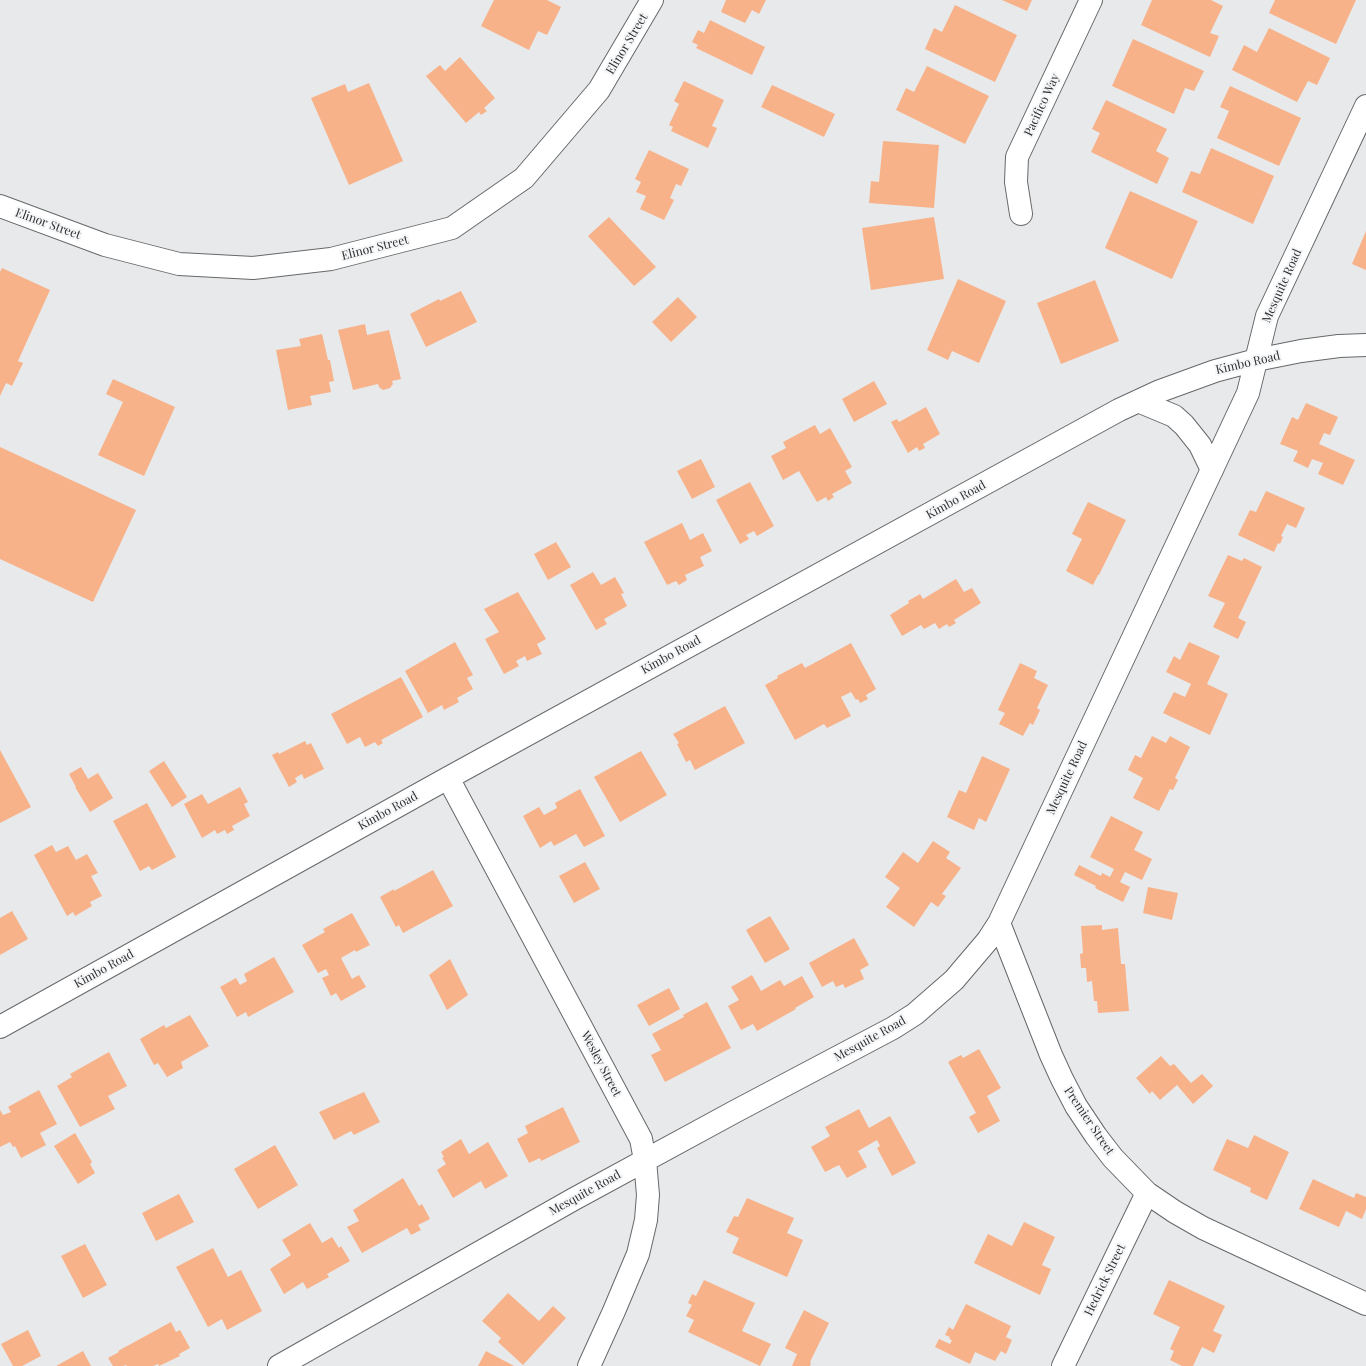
<!DOCTYPE html>
<html>
<head>
<meta charset="utf-8">
<style>
  body { margin:0 }
  canvas { display:block; background:#e7e9eb }
</style>
</head>
<body>
<canvas width="1366" height="1366"></canvas>
<script>
const ctx = document.querySelector('canvas').getContext('2d');
ctx.lineJoin = 'round';
function paint(path, color) {
  ctx.fillStyle = color;
  ctx.fill(path, 'evenodd');
}
function poly(rows) {
  const path = new Path2D();
  for (const r of rows) {
    path.moveTo(r[0], r[1]);
    for (let i = 2; i < r.length; i += 2) path.lineTo(r[i], r[i + 1]);
  }
  return path;
}
function trace(path, color, width, dash) {
  ctx.strokeStyle = color;
  ctx.lineWidth = width;
  ctx.lineCap = dash ? 'butt' : 'round';
  ctx.setLineDash(dash || []);
  ctx.stroke(path);
}
function label(font, color, halo, rows, align = 'center') {
  ctx.font = font + ' "Playfair Display",serif';
  ctx.lineWidth = 4;
  ctx.setLineDash([]);
  ctx.textBaseline = 'middle';
  ctx.strokeStyle = halo;
  ctx.fillStyle = color;
  for (const [text, x, y, turn = 0] of rows) {
    ctx.save();
    ctx.translate(x, y);
    ctx.rotate((+turn || 0) * Math.PI / 180);
    ctx.textAlign = isNaN(turn) ? turn : align;
    if (halo) ctx.strokeText(text, 0, 0);
    ctx.fillText(text, 0, 0);
    ctx.restore();
  }
}
paint(poly([
  [494,0,547,0,561,7,547,35,538,31,529,50,481,26],
  [726,0,766,0,759,14,752,10,745,23,721,12],
  [1002,0,1032,0,1027,11],
  [1152,0,1211,0,1223,6,1210,33,1219,36,1210,57,1141,25],
  [1275,0,1356,0,1336,44,1269,13],
  [955,5,1017,35,995,82,925,49,934,28,942,32],
  [710,20,765,47,752,75,696,48,698,45,692,42,698,30,704,33],
  [1269,28,1330,58,1317,85,1308,81,1297,102,1232,70,1244,45,1257,52],
  [1133,39,1204,71,1194,91,1185,88,1174,114,1112,86],
  [460,57,495,98,484,108,487,111,481,115,479,112,466,123,426,76,440,65,445,71],
  [927,66,989,96,965,144,896,110,906,88,914,92],
  [684,81,724,100,712,126,717,128,708,148,671,131,673,127,669,125,679,104,674,101],
  [369,83,403,161,349,185,311,98,345,84,348,92],
  [772,85,835,114,824,137,761,107],
  [1230,86,1301,118,1279,166,1217,138,1229,111,1220,107],
  [1106,100,1167,129,1156,151,1169,158,1157,184,1091,152,1100,133,1092,129],
  [883,141,939,145,934,208,869,203,871,181,879,182],
  [1211,148,1274,176,1253,224,1182,192,1191,171,1200,174],
  [649,150,689,169,681,186,676,184,670,198,674,200,664,220,640,209,646,196,636,192,641,182,635,179],
  [1130,191,1198,221,1172,279,1105,248],
  [609,217,656,267,634,286,588,236],
  [934,217,944,279,871,290,862,228],
  [1366,231,1366,270,1352,264],
  [2,268,50,290,18,361,23,363,12,386,6,383,0,396,0,272],
  [958,279,1006,301,979,363,952,351,948,360,927,350],
  [1095,280,1119,341,1061,364,1037,303],
  [461,291,477,322,426,347,410,314,439,299,440,301],
  [678,297,697,317,671,342,652,322],
  [365,324,367,335,389,330,401,379,392,381,393,384,390,388,383,390,379,387,378,384,353,390,338,330],
  [322,334,328,360,330,360,334,381,329,382,331,392,310,396,312,405,288,410,276,350,301,346,299,339],
  [113,379,175,407,144,476,98,455,123,402,106,394],
  [874,381,887,404,854,422,842,399],
  [1306,403,1338,417,1330,435,1324,433,1319,444,1355,460,1343,485,1318,474,1323,463,1312,459,1308,468,1293,461,1298,451,1280,444,1292,417,1298,420],
  [926,407,940,434,923,444,925,448,919,451,917,447,908,453,891,422,897,419,899,422],
  [815,425,820,434,830,428,852,467,845,471,852,483,832,494,834,497,828,501,826,497,817,502,799,471,783,480,771,456,786,448,783,442],
  [0,447,136,510,93,602,0,559],
  [701,459,715,487,692,499,677,471],
  [750,482,774,526,757,536,754,531,746,535,749,539,740,544,716,500],
  [1266,491,1305,508,1296,528,1287,524,1281,536,1283,537,1280,544,1278,543,1274,552,1238,535,1250,510,1256,512],
  [1088,502,1126,520,1099,575,1098,575,1093,585,1066,571,1082,539,1072,534],
  [682,523,690,540,703,533,712,551,700,557,704,566,685,575,687,580,679,585,676,581,667,585,644,542],
  [556,542,571,567,548,580,534,554],
  [1228,555,1242,561,1244,558,1262,567,1238,618,1246,622,1238,639,1213,627,1225,603,1208,596],
  [593,572,601,585,615,577,624,593,621,594,627,606,604,619,607,624,596,630,570,585],
  [956,579,964,592,972,588,981,603,954,620,956,623,949,627,947,624,939,629,935,623,924,629,921,625,902,636,890,615,909,603,908,601,920,594,923,599],
  [518,592,546,639,537,644,542,654,527,661,525,656,516,661,519,666,504,674,485,639,499,632,484,609],
  [455,642,473,675,467,678,473,689,457,698,459,702,444,710,442,705,428,713,405,671],
  [1189,642,1220,656,1207,684,1228,694,1210,735,1163,713,1174,692,1185,697,1191,684,1166,672,1174,656,1180,660],
  [851,643,876,689,866,695,868,699,860,703,858,699,856,700,851,692,841,697,851,716,827,728,824,724,795,740,765,685,778,678,777,676,802,663,805,668],
  [1020,663,1037,671,1034,678,1048,685,1037,708,1040,710,1033,725,1030,723,1023,736,999,724,1005,713,998,710],
  [401,677,423,717,381,740,383,743,378,746,375,742,365,747,360,737,347,744,331,714],
  [725,706,745,743,695,770,690,760,686,762,677,744,679,743,673,734],
  [1152,736,1166,743,1170,736,1190,747,1175,778,1178,780,1173,790,1170,789,1159,811,1133,798,1143,778,1128,770,1135,755,1141,758],
  [305,741,307,745,311,743,324,769,304,779,302,774,295,778,297,782,289,787,272,755,278,752,279,754],
  [0,750,31,807,0,823],
  [641,751,667,795,620,822,594,777],
  [982,756,1010,769,986,822,979,818,974,830,947,817,959,790,966,793],
  [164,761,187,797,172,807,149,771],
  [81,767,88,779,98,773,113,798,90,812,75,787,76,787,69,774],
  [240,787,248,802,244,804,250,816,232,826,234,830,227,834,225,830,217,834,215,830,202,838,184,804,202,794,208,804],
  [580,789,605,836,584,847,576,834,554,846,551,841,540,848,523,816,539,807,544,815,557,808,555,803],
  [147,803,176,857,152,870,149,866,140,871,113,821],
  [1111,816,1143,832,1134,850,1152,859,1142,880,1125,872,1120,882,1130,887,1123,902,1095,888,1096,886,1074,875,1079,865,1101,876,1102,873,1110,877,1114,869,1090,857],
  [933,841,950,852,946,858,961,868,942,894,946,896,938,907,931,902,914,927,886,907,900,888,885,877,903,852,918,863],
  [52,845,56,852,68,846,76,860,87,854,98,873,91,876,102,896,90,902,92,906,75,916,73,912,67,916,34,855],
  [585,862,600,889,574,903,559,876],
  [433,870,453,906,403,933,399,925,396,927,380,897,394,889,394,891],
  [1148,887,1178,893,1172,920,1143,913],
  [12,911,28,939,0,955,0,918],
  [352,913,370,945,356,952,355,950,341,958,352,979,359,975,366,987,341,1001,336,993,331,996,322,978,329,975,326,969,318,973,302,945,325,932,323,929],
  [770,916,790,949,765,963,746,930],
  [1102,925,1102,930,1118,928,1121,964,1125,964,1129,1011,1098,1013,1097,1001,1094,1001,1092,981,1087,982,1086,968,1081,968,1080,954,1083,953,1081,926],
  [854,938,869,965,860,970,864,979,845,988,843,984,836,987,833,981,822,987,809,963],
  [274,957,294,992,248,1017,246,1012,237,1017,220,987,236,978,240,985,247,981,244,974],
  [450,959,468,995,447,1010,429,975],
  [752,975,761,991,780,980,784,986,802,976,814,997,795,1008,796,1009,757,1031,753,1024,741,1030,728,1006,739,1000,731,987],
  [669,988,680,1009,649,1026,637,1005],
  [707,1002,731,1048,665,1082,651,1055,661,1050,652,1034,684,1017,683,1015],
  [190,1015,209,1046,181,1062,183,1068,167,1077,158,1063,154,1065,140,1039,164,1025,166,1028],
  [979,1049,1001,1088,987,1096,1000,1121,978,1133,969,1117,976,1113,948,1062,961,1055,963,1058],
  [109,1052,127,1086,108,1096,115,1109,80,1127,57,1086,72,1077,70,1074],
  [1161,1056,1170,1066,1174,1064,1191,1083,1202,1074,1213,1086,1193,1104,1177,1085,1160,1100,1152,1091,1150,1094,1136,1078],
  [39,1090,57,1124,40,1133,46,1145,21,1158,15,1146,13,1147,10,1142,0,1147,0,1110,3,1115,11,1112,8,1107],
  [364,1092,380,1122,354,1135,351,1131,334,1140,319,1112],
  [563,1107,580,1142,541,1161,540,1158,529,1163,517,1139,528,1133,525,1126],
  [859,1109,869,1128,890,1116,916,1163,892,1176,877,1148,880,1146,877,1140,858,1151,867,1167,847,1178,839,1165,825,1172,811,1147,830,1136,825,1127],
  [75,1133,92,1162,90,1164,95,1173,78,1184,54,1146],
  [1254,1135,1289,1152,1267,1200,1250,1192,1251,1188,1213,1170,1227,1139,1248,1148],
  [461,1139,469,1154,488,1142,508,1176,485,1189,481,1181,453,1198,437,1170,446,1164,442,1158,444,1157,441,1152],
  [275,1145,298,1185,258,1209,234,1169],
  [403,1178,419,1206,422,1204,430,1219,418,1225,421,1230,411,1235,407,1228,362,1253,347,1227,359,1221,353,1210],
  [1313,1179,1354,1198,1356,1193,1366,1197,1366,1209,1362,1219,1346,1211,1339,1227,1299,1209],
  [179,1194,194,1222,156,1241,142,1213],
  [747,1198,794,1218,787,1233,803,1240,787,1277,732,1253,739,1238,726,1232,734,1216,738,1217],
  [1024,1222,1055,1237,1042,1265,1051,1269,1040,1295,974,1263,988,1234,1012,1246],
  [310,1223,322,1243,332,1237,339,1248,341,1246,350,1261,327,1274,329,1277,307,1289,303,1282,284,1294,270,1269,291,1255,282,1240],
  [85,1244,107,1285,83,1298,61,1256],
  [213,1248,228,1277,241,1270,262,1311,227,1330,222,1319,208,1327,176,1267],
  [704,1280,755,1303,742,1331,771,1344,760,1366,688,1332,694,1320,686,1316,692,1305,688,1303,692,1294,696,1296],
  [1169,1280,1225,1306,1213,1331,1222,1335,1214,1353,1202,1347,1193,1366,1182,1366,1170,1360,1174,1351,1170,1349,1180,1327,1153,1314],
  [508,1293,539,1321,553,1306,566,1318,523,1365,498,1342,501,1338,482,1321],
  [966,1304,1011,1326,1006,1337,1012,1340,1006,1354,1001,1351,995,1361,975,1352,970,1364,935,1347,939,1339,950,1344,952,1340,949,1339,950,1337,945,1335,949,1327,953,1330],
  [804,1310,829,1323,810,1362,811,1363,810,1366,792,1366,797,1354,785,1348],
  [171,1322,176,1332,180,1330,190,1348,179,1354,180,1356,159,1366,158,1364,153,1366,127,1366,126,1365,123,1366,113,1366,108,1358,119,1352,118,1351],
  [28,1330,41,1356,22,1366,13,1366,1,1344],
  [83,1351,91,1366,56,1366],
  [486,1351,514,1366,478,1366]
]), '#f8b289');
const minor = poly([
  [0,206,105,245,179,264,253,268,331,259,452,228,524,178,599,90,652,0],
  [1021,214,1016,182,1017,157,1091,0],
  [1138,401,1174,416,1184,425,1200,445,1212,470],
  [448,778,641,1139,645,1160,648,1195,646,1220,638,1254,614,1311,589,1366],
  [999,923,1051,1055,1062,1079,1076,1106,1096,1136,1113,1158,1147,1193,1175,1212,1203,1228,1366,1304],
  [0,1027,448,778,1119,410,1160,391,1215,371,1256,360,1301,351,1339,346,1366,345],
  [279,1366,574,1199,736,1111,893,1028,915,1014,954,980,988,940,999,923,1248,393,1267,316,1366,106],
  [1063,1366,1147,1193]
]);
trace(minor, '#66686a', 24);
trace(minor, '#fff', 22);
label('12px', '#2f2f30', '#f4f6f8', [
  ["Elinor Street",627,44,-59],
  ["Pacifico Way",1042,105,-65],
  ["Elinor Street",48,224,20],
  ["Elinor Street",375,248,-14],
  ["Mesquite Road",1282,286,-66],
  ["Kimbo Road",1248,363,-13],
  ["Kimbo Road",956,500,-29],
  ["Kimbo Road",671,655,-29],
  ["Mesquite Road",1067,778,-65],
  ["Kimbo Road",388,811,-29],
  ["Kimbo Road",104,969,-29],
  ["Mesquite Road",870,1039,-29],
  ["Wesley Street",601,1064,62],
  ["Premier Street",1089,1121,56],
  ["Mesquite Road",585,1193,-29],
  ["Hedrick Street",1105,1280,-64]
]);
</script>
</body>
</html>
